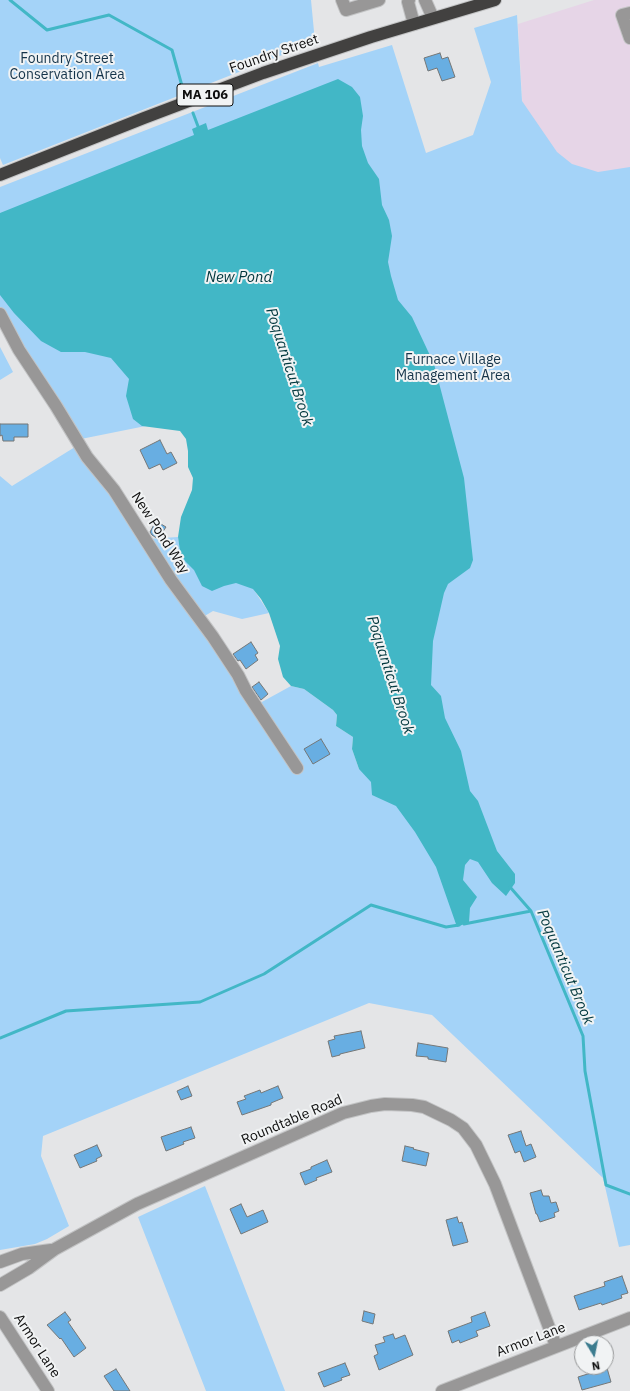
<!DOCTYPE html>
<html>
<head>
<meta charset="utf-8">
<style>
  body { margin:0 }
  #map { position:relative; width:630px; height:1391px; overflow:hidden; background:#e4e5e7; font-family:"IBM Plex Sans",sans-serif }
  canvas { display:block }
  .north { position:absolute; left:574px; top:1335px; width:40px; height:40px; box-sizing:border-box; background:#f1f3f4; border:1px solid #969798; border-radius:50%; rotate:170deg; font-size:11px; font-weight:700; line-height:16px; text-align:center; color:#0e0e0e }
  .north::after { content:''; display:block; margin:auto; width:14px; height:18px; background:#3c7c8f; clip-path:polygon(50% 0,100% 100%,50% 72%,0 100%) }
</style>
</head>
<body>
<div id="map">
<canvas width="630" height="1391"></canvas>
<div class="north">N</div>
</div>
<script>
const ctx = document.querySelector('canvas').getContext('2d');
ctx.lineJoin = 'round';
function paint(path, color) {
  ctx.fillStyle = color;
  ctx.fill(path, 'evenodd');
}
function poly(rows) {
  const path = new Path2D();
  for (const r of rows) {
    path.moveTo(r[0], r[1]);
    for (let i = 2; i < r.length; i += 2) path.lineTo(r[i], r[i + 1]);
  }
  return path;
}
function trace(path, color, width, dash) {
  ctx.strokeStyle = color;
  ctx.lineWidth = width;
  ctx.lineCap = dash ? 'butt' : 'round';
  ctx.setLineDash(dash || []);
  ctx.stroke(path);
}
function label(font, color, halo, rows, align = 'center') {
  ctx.font = font + ' "IBM Plex Sans",sans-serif';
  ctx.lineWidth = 4;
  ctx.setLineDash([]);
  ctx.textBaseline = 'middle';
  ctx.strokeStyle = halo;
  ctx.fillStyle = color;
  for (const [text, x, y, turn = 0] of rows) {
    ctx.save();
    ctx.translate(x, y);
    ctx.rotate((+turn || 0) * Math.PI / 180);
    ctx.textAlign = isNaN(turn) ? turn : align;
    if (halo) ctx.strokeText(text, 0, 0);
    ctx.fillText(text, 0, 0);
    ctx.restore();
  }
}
paint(poly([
  [594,0,630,0,630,168,528,207,518,24]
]), '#e6d5e7');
paint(poly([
  [0,0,311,0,315,42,3,165,0,158],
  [517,15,522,101,557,152,572,164,598,172,630,167,630,1245,619,1247,603,1178,432,1015,369,1003,43,1136,41,1156,69,1226,47,1239,35,1244,0,1250,0,476,12,486,75,447,9,344,0,325,0,187,318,63,319,67,392,45,426,153,473,135,491,82,474,28],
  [275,400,180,549,178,537,147,539,81,439],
  [254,590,429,767,359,769,352,749,353,737,336,726,337,715,333,710,304,689,291,686,260,703,203,617,213,611,242,619,269,613],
  [0,347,13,372,0,380],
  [205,1186,285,1391,206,1391,138,1217]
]), '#a4d3f8');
paint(poly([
  [338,79,352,87,360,97,363,116,361,130,362,146,368,163,379,179,382,205,389,220,392,236,388,262,391,276,398,300,412,317,434,364,464,478,473,560,470,568,448,584,444,593,433,641,431,685,441,696,445,718,461,751,470,791,478,801,497,851,515,874,515,883,506,896,492,883,478,862,470,859,465,865,463,880,477,897,470,908,469,922,457,927,436,867,415,832,396,806,372,795,371,782,359,769,352,749,353,737,336,726,337,715,333,710,304,689,291,686,283,677,278,659,280,646,269,613,261,599,253,589,236,583,224,586,212,591,202,586,194,570,185,561,180,551,178,537,181,517,192,490,193,478,188,467,188,451,186,439,180,431,142,426,133,419,126,396,129,379,111,358,85,352,61,352,41,341,14,313,0,295,0,213,194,135,192,129,206,123,208,130]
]), '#42b7c6');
trace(poly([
  [10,0,47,30,109,15,172,50,182,86],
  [193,113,199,129],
  [510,887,531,911,583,1036,585,1071,606,1185,630,1194],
  [464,924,531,911],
  [0,1038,66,1011,200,1002,264,974,371,905,446,927,459,925]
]), '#42b7c6', 3);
const building = poly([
  [440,53,442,59,448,57,455,77,442,81,437,68,428,71,424,58,440,53],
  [0,424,28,424,28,437,14,437,14,441,3,441,2,435,0,436,0,424],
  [160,440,167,454,171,452,177,463,163,470,160,464,149,469,140,450,160,440],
  [156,521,166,527,158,539,152,535,150,532,156,521],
  [251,642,258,653,255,655,258,660,246,669,240,660,238,661,233,654,251,642],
  [259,682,268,694,261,700,252,687,259,682],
  [321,739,330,754,313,764,304,749,321,739],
  [361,1031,365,1048,340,1054,340,1055,332,1057,328,1041,335,1039,334,1036,361,1031],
  [418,1043,448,1048,446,1062,428,1059,428,1057,416,1056,418,1043],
  [188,1086,192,1096,181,1100,177,1091,188,1086],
  [278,1086,283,1098,271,1103,271,1105,242,1115,237,1102,246,1099,244,1096,260,1090,261,1093,278,1086],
  [191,1127,195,1138,183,1142,184,1144,166,1151,161,1137,191,1127],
  [521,1131,526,1146,531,1144,536,1157,524,1162,520,1151,515,1153,508,1135,521,1131],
  [97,1145,102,1156,96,1159,97,1161,80,1168,74,1155,97,1145],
  [405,1146,414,1148,413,1149,429,1153,426,1166,402,1161,405,1146],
  [327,1160,332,1172,316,1178,317,1180,305,1185,300,1173,311,1169,311,1167,327,1160],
  [541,1190,543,1196,549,1196,551,1203,556,1202,559,1211,554,1213,555,1217,540,1222,537,1214,536,1214,530,1193,541,1190],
  [241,1204,247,1217,263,1210,268,1222,241,1234,230,1209,241,1204],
  [457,1217,459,1223,462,1222,468,1242,453,1246,446,1220,457,1217],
  [622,1276,628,1293,621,1295,622,1298,602,1305,601,1303,579,1310,574,1296,605,1286,604,1282,622,1276],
  [364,1311,375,1314,373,1324,362,1321,364,1311],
  [65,1312,71,1320,68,1322,86,1348,74,1357,61,1338,60,1339,47,1325,65,1312],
  [485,1312,490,1326,476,1331,478,1336,460,1343,459,1340,452,1343,448,1331,472,1322,471,1317,485,1312],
  [393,1334,395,1339,405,1335,413,1355,379,1370,374,1356,378,1354,375,1345,385,1342,383,1337,393,1334],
  [345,1363,350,1375,341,1378,342,1380,324,1387,318,1373,345,1363],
  [607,1368,611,1382,582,1390,578,1377,607,1368],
  [116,1369,130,1391,114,1391,104,1376,116,1369]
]);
paint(building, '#68aee2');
trace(building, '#757777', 1);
const minor = poly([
  [342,0,346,10,379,0],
  [409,0,408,2,414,24],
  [425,0,433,18],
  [630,13,622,15,630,38],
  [0,314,19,350,56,406,87,457,114,490,171,580,213,637,238,675,246,691,297,768],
  [0,1262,22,1254,51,1250],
  [0,1285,29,1268,55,1249,137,1204,343,1113,371,1106,385,1104,412,1105,424,1107,451,1120,463,1128,476,1145,495,1184,556,1346],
  [0,1317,48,1391],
  [442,1391,630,1318]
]);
const highway = poly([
  [0,175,144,118,263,73,371,37,495,0]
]);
trace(minor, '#c2c3c4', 14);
trace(highway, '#c2c3c4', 14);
trace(minor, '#989797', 12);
trace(highway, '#424140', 12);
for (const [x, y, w] of [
  [205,95,56]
]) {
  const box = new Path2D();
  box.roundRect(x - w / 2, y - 11, w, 22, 3);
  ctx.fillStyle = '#f1f3f4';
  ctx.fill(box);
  trace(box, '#0e0e0e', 1);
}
label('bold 13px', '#0e0e0e', null, [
  ["MA 106",205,95]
]);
label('14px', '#0e0e0e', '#f1f3f4', [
  ["Foundry Street",274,54,-19],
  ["New Pond Way",160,533,57],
  ["Roundtable Road",292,1120,-23],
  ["Armor Lane",531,1340,-21],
  ["Armor Lane",37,1346,57]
]);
label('14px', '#15344a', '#f1f3f4', [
  ["Foundry Street",67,59],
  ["Conservation Area",67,75],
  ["Furnace Village",453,360],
  ["Management Area",453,376]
]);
label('italic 15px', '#00373d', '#f1f3f4', [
  ["New Pond",239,278],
  ["Poquanticut Brook",289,367,72],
  ["Poquanticut Brook",390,675,72],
  ["Poquanticut Brook",565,967,67]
]);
</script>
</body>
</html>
